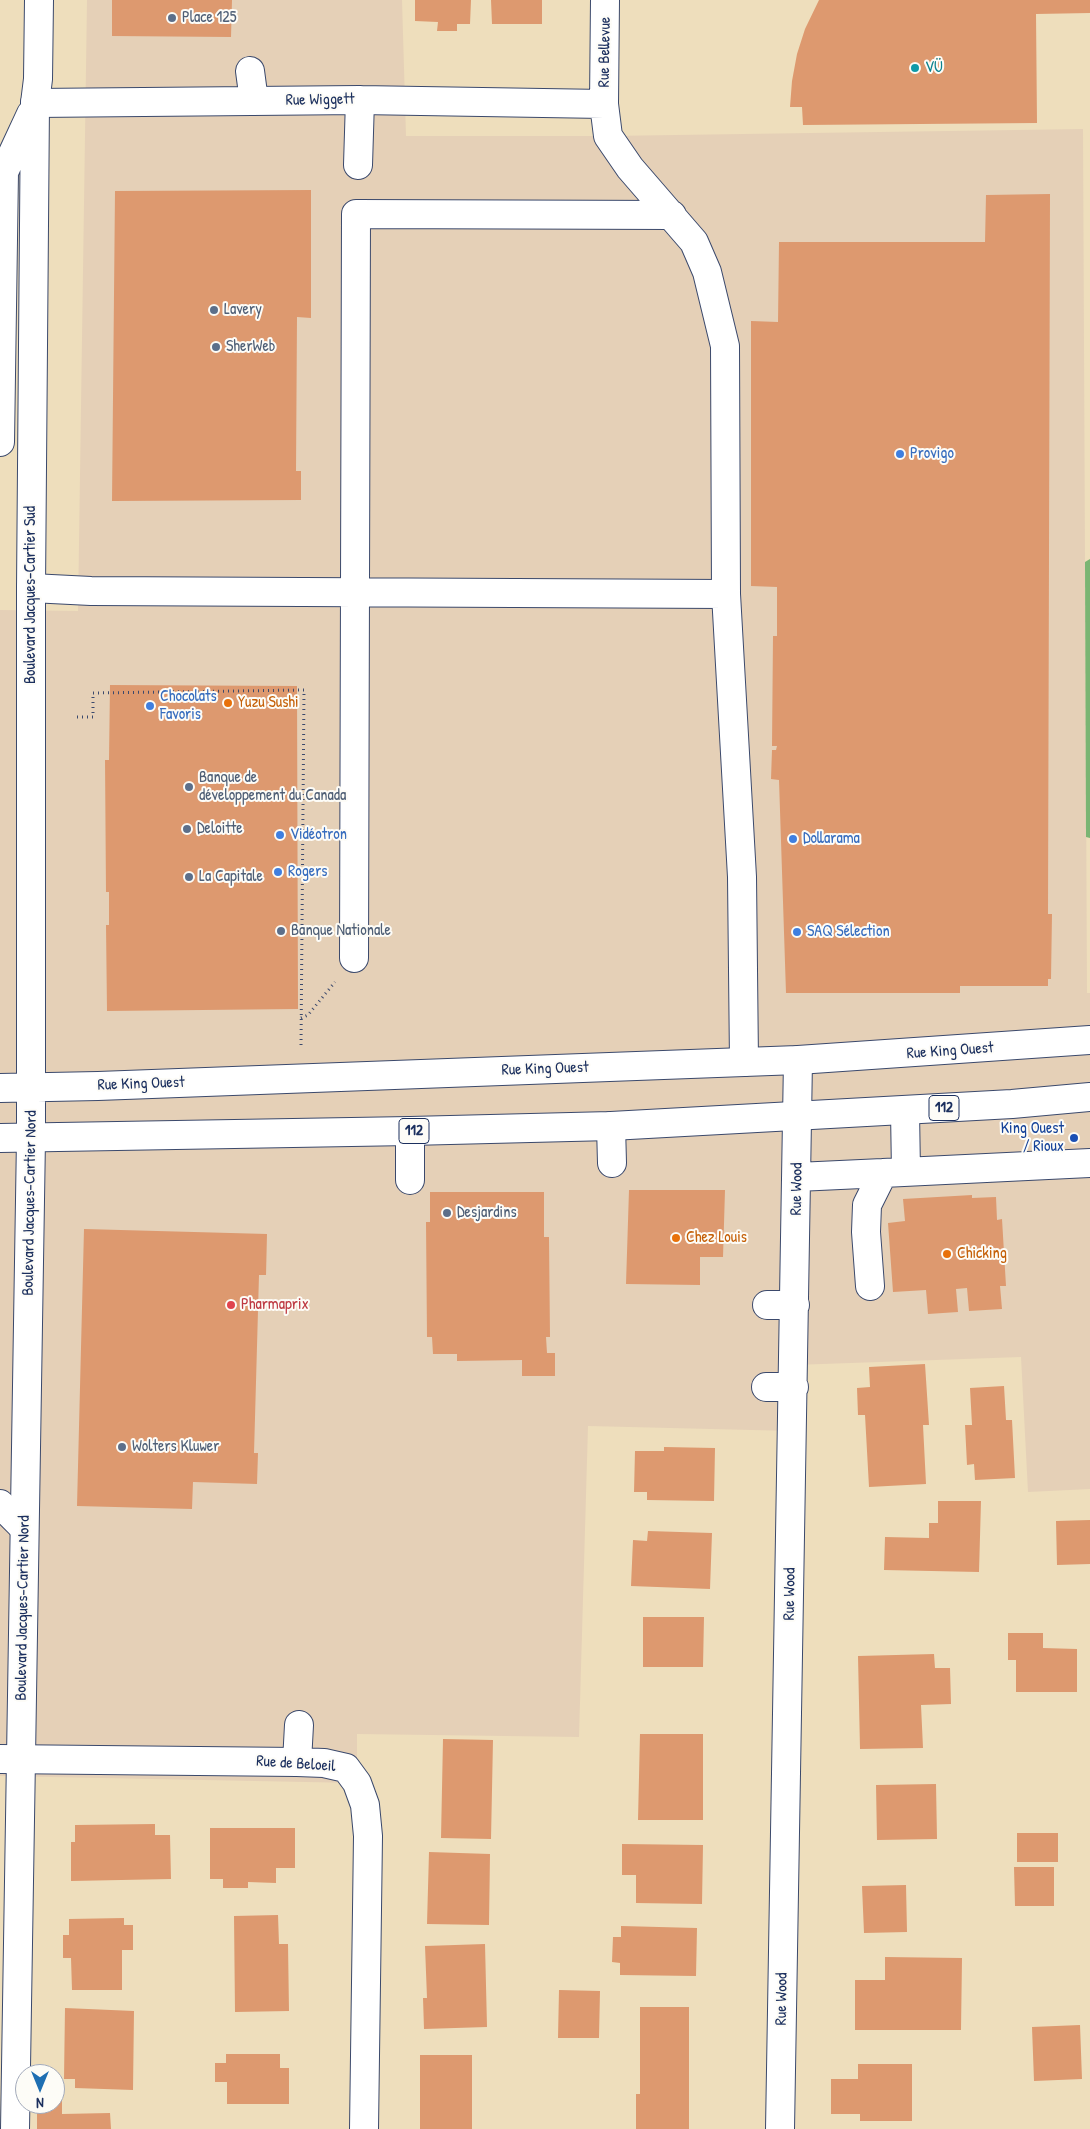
<!DOCTYPE html>
<html>
<head>
<meta charset="utf-8">
<style>
  body { margin:0 }
  #map { position:relative; width:1090px; height:2129px; overflow:hidden; background:#eedebc; font-family:"Patrick Hand",sans-serif }
  canvas { display:block }
  .north { position:absolute; left:15px; top:2064px; width:50px; height:50px; box-sizing:border-box; background:#fdfcf7; border:1px solid #a3aaba; border-radius:50%; rotate:180deg; font-size:14px; font-weight:700; line-height:20px; text-align:center; color:#1b2f5e }
  .north::after { content:''; display:block; margin:auto; width:18px; height:22px; background:#1f6fb2; clip-path:polygon(50% 0,100% 100%,50% 72%,0 100%) }
</style>
</head>
<body>
<div id="map">
<canvas width="1090" height="2129"></canvas>
<div class="north">N</div>
</div>
<script>
const ctx = document.querySelector('canvas').getContext('2d');
ctx.lineJoin = 'round';
function paint(path, color) {
  ctx.fillStyle = color;
  ctx.fill(path, 'evenodd');
}
function poly(rows) {
  const path = new Path2D();
  for (const r of rows) {
    path.moveTo(r[0], r[1]);
    for (let i = 2; i < r.length; i += 2) path.lineTo(r[i], r[i + 1]);
  }
  return path;
}
function trace(path, color, width, dash) {
  ctx.strokeStyle = color;
  ctx.lineWidth = width;
  ctx.lineCap = dash ? 'butt' : 'round';
  ctx.setLineDash(dash || []);
  ctx.stroke(path);
}
function label(font, color, halo, rows, align = 'center') {
  ctx.font = font + ' "Patrick Hand",sans-serif';
  ctx.lineWidth = 4;
  ctx.setLineDash([]);
  ctx.textBaseline = 'middle';
  ctx.strokeStyle = halo;
  ctx.fillStyle = color;
  for (const [text, x, y, turn = 0] of rows) {
    ctx.save();
    ctx.translate(x, y);
    ctx.rotate((+turn || 0) * Math.PI / 180);
    ctx.textAlign = isNaN(turn) ? turn : align;
    if (halo) ctx.strokeText(text, 0, 0);
    ctx.fillText(text, 0, 0);
    ctx.restore();
  }
}
paint(poly([
  [87,0,402,0,406,136,608,136,1083,129,1087,993,1090,993,1090,1489,1028,1492,1021,1357,794,1365,793,1431,588,1426,579,1737,357,1734,357,1783,0,1776,0,610,78,611]
]), '#e5d0b7');
paint(poly([
  [1090,559,1090,838,1086,837,1085,562]
]), '#7ab573');
paint(poly([
  [112,0,232,0,231,37,112,36],
  [415,0,471,0,470,24,457,24,457,31,437,31,438,22,415,21],
  [491,0,542,0,542,24,492,24],
  [819,0,1090,0,1090,13,1036,14,1037,123,803,125,802,107,790,107,792,81,797,54,805,29],
  [311,190,311,318,297,317,296,471,301,471,301,500,112,501,115,191],
  [1050,194,1048,914,1052,914,1051,979,1048,979,1048,986,960,986,960,993,786,993,779,780,771,779,772,750,776,750,777,746,772,746,773,636,777,636,777,587,751,586,751,321,778,322,779,242,985,242,986,195],
  [110,685,297,686,298,1009,107,1011,106,925,109,925,109,892,106,892,105,760,109,760],
  [629,1190,725,1190,723,1257,700,1257,700,1285,626,1284],
  [430,1192,544,1192,544,1237,549,1237,550,1337,546,1337,547,1353,555,1353,555,1376,522,1376,522,1360,457,1361,457,1354,433,1354,432,1337,427,1337,426,1222,430,1222],
  [972,1195,972,1198,996,1197,997,1220,1002,1219,1006,1286,1000,1286,1002,1309,969,1311,967,1288,956,1289,958,1312,928,1314,926,1290,893,1292,888,1223,905,1221,903,1199],
  [84,1229,267,1234,266,1275,259,1275,254,1453,258,1453,257,1484,193,1482,192,1509,77,1506],
  [925,1364,929,1425,923,1425,926,1484,869,1487,865,1415,858,1415,857,1388,870,1387,869,1367],
  [1004,1386,1006,1420,1012,1420,1015,1478,975,1480,974,1464,967,1465,965,1425,972,1425,970,1388],
  [664,1447,715,1448,714,1501,647,1500,647,1492,634,1492,635,1451,664,1451],
  [938,1501,981,1501,979,1572,884,1570,885,1537,929,1538,929,1523,938,1523],
  [1090,1520,1090,1564,1057,1565,1056,1521],
  [648,1531,712,1533,710,1589,631,1586,633,1540,647,1541],
  [643,1617,704,1617,703,1667,643,1667],
  [1008,1633,1043,1633,1043,1648,1077,1649,1077,1692,1016,1692,1016,1660,1008,1660],
  [934,1654,935,1668,950,1668,951,1704,921,1705,923,1748,860,1749,858,1656],
  [640,1734,703,1734,703,1820,638,1820],
  [443,1739,493,1740,491,1839,441,1838],
  [936,1784,937,1839,877,1840,876,1785],
  [155,1824,155,1835,170,1835,171,1879,71,1881,71,1842,75,1842,75,1825],
  [210,1828,295,1828,295,1868,276,1868,276,1883,248,1882,248,1888,223,1888,223,1879,210,1879],
  [1017,1833,1058,1833,1058,1862,1017,1862],
  [622,1844,703,1845,702,1904,636,1903,636,1875,622,1875],
  [429,1852,490,1854,489,1925,427,1924],
  [1014,1867,1054,1867,1054,1906,1015,1906],
  [906,1885,907,1932,864,1933,862,1886],
  [278,1915,279,1944,288,1944,289,2011,235,2012,234,1916],
  [124,1918,124,1925,133,1925,133,1950,122,1950,122,1990,72,1990,71,1958,63,1958,63,1935,69,1935,69,1919],
  [621,1926,697,1928,696,1976,620,1975,620,1963,612,1962,613,1937,621,1937],
  [485,1944,487,2027,424,2029,423,1998,427,1998,425,1946],
  [885,1957,962,1958,961,2030,855,2030,855,1980,885,1980],
  [559,1990,600,1991,599,2038,558,2038],
  [640,2007,689,2007,689,2129,636,2129,636,2094,640,2094],
  [65,2008,134,2011,133,2090,75,2088,75,2079,64,2079],
  [1080,2025,1082,2079,1034,2081,1032,2027],
  [226,2054,280,2054,280,2068,289,2068,289,2104,227,2104,227,2082,215,2082,215,2063,226,2063],
  [420,2055,472,2055,472,2129,420,2129],
  [858,2064,912,2064,912,2121,860,2121,860,2114,831,2114,831,2079,858,2079],
  [62,2099,62,2114,110,2113,111,2129,37,2129,37,2104,55,2104,55,2100]
]), '#dd996f');
const minor = poly([
  [605,0,604,104,608,136,630,168,694,242,707,272,725,346,726,594,742,877,744,1062],
  [250,71,254,101],
  [35,103,360,100,604,104],
  [358,165,360,100],
  [31,588,91,591,726,594],
  [354,958,356,214,672,215],
  [905,1111,906,1172],
  [611,1126,612,1163],
  [410,1131,410,1180],
  [797,1177,883,1173],
  [870,1286,866,1232,867,1205,883,1173,1090,1163],
  [767,1305,795,1305],
  [766,1387,794,1387],
  [0,1504,24,1528],
  [0,1759,297,1762,324,1763,346,1768,357,1783,365,1805,368,1836,364,2129],
  [297,1762,299,1725],
  [780,2129,798,1060]
]);
const major = poly([
  [0,442,4,172,31,114],
  [0,1088,98,1086,798,1060,1090,1040],
  [0,1138,410,1131,611,1126,1012,1104,1090,1097],
  [15,2129,31,1138,31,588,35,103,38,79,39,0]
]);
trace(minor, '#3b496c', 30);
trace(major, '#3b496c', 30);
trace(poly([
  [77,717,93,717,93,693,304,690,301,1046],
  [301,1018,308,1015,335,982]
]), '#3b496c', 3, [1, 4]);
trace(minor, '#fff', 28);
trace(major, '#fff', 28);
for (const [x, y, r, color] of [
  [172,18,5,"#5c6f8a"],
  [915,68,5,"#0f9aa8"],
  [214,310,5,"#5c6f8a"],
  [216,347,5,"#5c6f8a"],
  [900,454,5,"#3f7fe0"],
  [228,703,5,"#e8710a"],
  [150,706,5,"#3f7fe0"],
  [189,787,5,"#5c6f8a"],
  [187,829,5,"#5c6f8a"],
  [280,835,5,"#3f7fe0"],
  [793,839,5,"#3f7fe0"],
  [278,872,5,"#3f7fe0"],
  [189,877,5,"#5c6f8a"],
  [281,931,5,"#5c6f8a"],
  [797,932,5,"#3f7fe0"],
  [1074,1138,5,"#1a4fb4"],
  [447,1213,5,"#5c6f8a"],
  [676,1238,5,"#e8710a"],
  [947,1254,5,"#e8710a"],
  [231,1305,5,"#e0444e"],
  [122,1447,5,"#5c6f8a"]
]) {
  const dot = new Path2D();
  dot.arc(x, y, r, 0, 2 * Math.PI);
  ctx.fillStyle = color;
  ctx.fill(dot);
  trace(dot, '#fdfcf7', 2);
}
for (const [x, y, w] of [
  [944,1108,30],
  [414,1131,30]
]) {
  const box = new Path2D();
  box.roundRect(x - w / 2, y - 12.5, w, 25, 4);
  ctx.fillStyle = '#fdfcf7';
  ctx.fill(box);
  trace(box, '#1b2f5e', 1);
}
label('bold 15px', '#1b2f5e', null, [
  ["112",944,1108],
  ["112",414,1131]
]);
label('16px', '#4e5e75', '#fdfcf7', [
  ["Place 125",182,18],
  ["Lavery",224,310],
  ["SherWeb",226,347],
  ["Banque de",199,778],
  ["développement du Canada",199,796],
  ["Deloitte",197,829],
  ["La Capitale",199,877],
  ["Banque Nationale",291,931],
  ["Desjardins",457,1213],
  ["Wolters Kluwer",132,1447]
], 'left');
label('16px', '#1b2f5e', '#fdfcf7', [
  ["Rue Bellevue",605,52,-89],
  ["Rue Wiggett",320,100,-1],
  ["Boulevard Jacques-Cartier Sud",31,595,-90],
  ["Rue King Ouest",950,1051,-4],
  ["Rue King Ouest",545,1069,-2],
  ["Rue King Ouest",141,1084,-2],
  ["Rue Wood",797,1189,-89],
  ["Boulevard Jacques-Cartier Nord",30,1203,-89],
  ["Rue Wood",790,1594,-89],
  ["Boulevard Jacques-Cartier Nord",23,1608,-89],
  ["Rue de Beloeil",296,1764,4],
  ["Rue Wood",782,1999,-89]
]);
label('16px', '#0d838f', '#fdfcf7', [
  ["VÜ",925,68]
], 'left');
label('16px', '#366cbe', '#fdfcf7', [
  ["Provigo",910,454],
  ["Chocolats",160,697],
  ["Favoris",160,715],
  ["Vidéotron",290,835],
  ["Dollarama",803,839],
  ["Rogers",288,872],
  ["SAQ Sélection",807,932]
], 'left');
label('16px', '#c56008', '#fdfcf7', [
  ["Yuzu Sushi",238,703],
  ["Chez Louis",686,1238],
  ["Chicking",957,1254]
], 'left');
label('16px', '#164399', '#fdfcf7', [
  ["King Ouest",1064,1129],
  ["/ Rioux",1064,1147]
], 'right');
label('16px', '#be3a42', '#fdfcf7', [
  ["Pharmaprix",241,1305]
], 'left');
</script>
</body>
</html>
